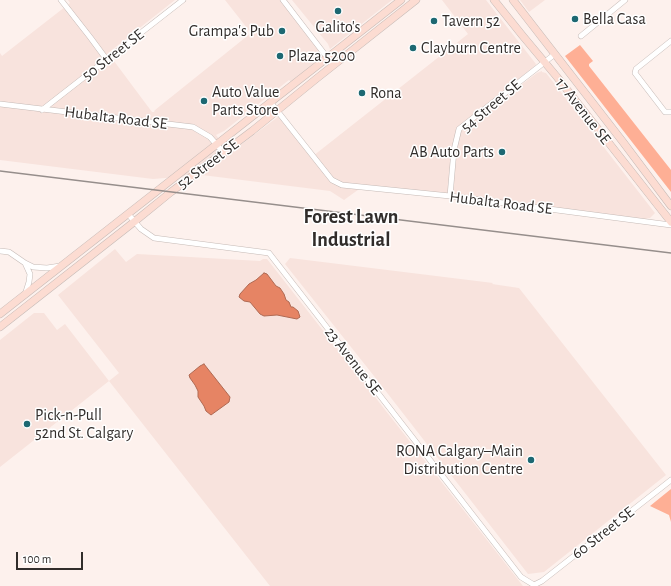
<!DOCTYPE html>
<html>
<head>
<meta charset="utf-8">
<style>
  body { margin:0 }
  #map { position:relative; width:671px; height:586px; overflow:hidden; background:#fdf1ed; font-family:"Alegreya Sans",sans-serif }
  canvas { display:block }
  .scale { position:absolute; left:16px; top:552px; width:67px; height:18px; box-sizing:border-box; border:2px solid #312d2b; border-top:0; padding-left:5px; font-size:12px; line-height:14px; white-space:nowrap; color:#312d2b; -webkit-text-stroke:3px #fff; paint-order:stroke }
</style>
</head>
<body>
<div id="map">
<canvas width="671" height="586"></canvas>
<div class="scale">100 m</div>
</div>
<script>
const ctx = document.querySelector('canvas').getContext('2d');
ctx.lineJoin = 'round';
function paint(path, color) {
  ctx.fillStyle = color;
  ctx.fill(path, 'evenodd');
}
function poly(rows) {
  const path = new Path2D();
  for (const r of rows) {
    path.moveTo(r[0], r[1]);
    for (let i = 2; i < r.length; i += 2) path.lineTo(r[i], r[i + 1]);
  }
  return path;
}
function trace(path, color, width, dash) {
  ctx.strokeStyle = color;
  ctx.lineWidth = width;
  ctx.lineCap = dash ? 'butt' : 'round';
  ctx.setLineDash(dash || []);
  ctx.stroke(path);
}
function label(font, color, halo, rows, align = 'center') {
  ctx.font = font + ' "Alegreya Sans",sans-serif';
  ctx.lineWidth = 3;
  ctx.setLineDash([]);
  ctx.textBaseline = 'middle';
  ctx.strokeStyle = halo;
  ctx.fillStyle = color;
  for (const [text, x, y, turn = 0] of rows) {
    ctx.save();
    ctx.translate(x, y);
    ctx.rotate((+turn || 0) * Math.PI / 180);
    ctx.textAlign = isNaN(turn) ? turn : align;
    if (halo) ctx.strokeText(text, 0, 0);
    ctx.fillText(text, 0, 0);
    ctx.restore();
  }
}
paint(poly([
  [68,0,175,0,108,53,152,112,154,112,155,110,251,33,225,0,282,0,325,53,319,58,317,61,291,82,289,80,224,131,216,135,230,153,279,116,313,156,468,34,442,0,486,0,536,64,535,66,510,86,513,91,537,73,542,71,542,72,546,73,655,213,650,218,638,220,362,187,344,200,330,191,202,175,153,179,0,160,0,53,2,56,70,3],
  [292,0,392,0,330,49,328,44],
  [520,0,545,0,529,12],
  [115,249,126,262,137,254,260,261,263,259,267,259,523,586,270,586,109,381,0,467,0,340,34,313,44,313,57,330,65,324,109,381,119,373,58,295],
  [290,258,493,283,492,284,519,288,666,475,544,572,528,574,374,376,285,264]
]), '#f8e3dd');
paint(poly([
  [580,45,593,61,589,64,589,66,671,170,671,192,565,56],
  [671,489,671,522,669,515,650,506]
]), '#feaf95');
const water = poly([
  [264,273,267,274,276,286,280,288,284,294,286,300,289,302,291,307,293,307,298,311,300,317,297,319,277,315,264,316,260,314,250,302,244,301,239,297,240,294,249,284,256,280,264,273],
  [204,364,230,397,229,402,211,415,206,411,204,406,198,397,198,391,195,385,190,378,189,375,200,366,204,364]
]);
paint(water, '#e68464');
trace(water, '#b06a53', 1);
const street = poly([
  [61,0,90,37,107,60],
  [283,0,333,65],
  [581,36,625,0],
  [671,41,636,69,635,73,665,112,671,112],
  [271,103,332,180,342,185,450,196,671,225],
  [0,104,193,127,210,137,223,152],
  [42,110,183,0],
  [450,196,454,150,459,129,555,54],
  [128,214,141,229,154,238,269,253,521,577,534,585,542,581,671,480],
  [0,251,9,252,25,263,33,267,47,268,60,266],
  [25,295,29,282,30,274,25,263]
]);
const secondary = poly([
  [494,0,522,35,557,77,671,222],
  [513,0,623,142,671,206],
  [0,314,401,0],
  [0,327,134,222,171,192,252,131,316,79,416,0]
]);
trace(street, '#c5bab6', 6);
trace(secondary, '#c5bab6', 8);
trace(street, '#fff', 5);
trace(secondary, '#fcdcd2', 7);
trace(poly([
  [0,171,671,253]
]), '#968e8b', 1.5);
for (const [x, y, r, color] of [
  [338,11,4,"#1d6872"],
  [575,19,4,"#1d6872"],
  [434,21,4,"#1d6872"],
  [282,31,4,"#1d6872"],
  [413,48,4,"#1d6872"],
  [280,56,4,"#1d6872"],
  [362,93,4,"#1d6872"],
  [204,101,4,"#1d6872"],
  [502,152,4,"#1d6872"],
  [27,424,4,"#1d6872"],
  [531,460,4,"#1d6872"]
]) {
  const dot = new Path2D();
  dot.arc(x, y, r, 0, 2 * Math.PI);
  ctx.fillStyle = color;
  ctx.fill(dot);
  trace(dot, '#fff', 1.5);
}
label('16px', '#312d2b', '#fff', [
  ["Bella Casa",583,19],
  ["Tavern 52",442,21],
  ["Galito's",338,27,"center"],
  ["Grampa's Pub",274,31,"right"],
  ["Clayburn Centre",421,48],
  ["Plaza 5200",288,56],
  ["Auto Value",212,92],
  ["Parts Store",212,110],
  ["Rona",370,93],
  ["AB Auto Parts",494,152,"right"],
  ["Pick-n-Pull",35,415],
  ["52nd St. Calgary",35,433],
  ["RONA Calgary–Main",523,451,"right"],
  ["Distribution Centre",523,469,"right"]
], 'left');
label('16px', '#312d2b', '#fff', [
  ["50 Street SE",113,55,-38],
  ["54 Street SE",491,106,-40],
  ["17 Avenue SE",583,111,52],
  ["Hubalta Road SE",116,118,7],
  ["52 Street SE",208,164,-37],
  ["Hubalta Road SE",501,203,7],
  ["23 Avenue SE",353,361,52],
  ["60 Street SE",603,533,-38]
]);
label('bold 20px', '#312d2b', '#fff', [
  ["Forest Lawn",351,217],
  ["Industrial",351,240]
]);
</script>
</body>
</html>
